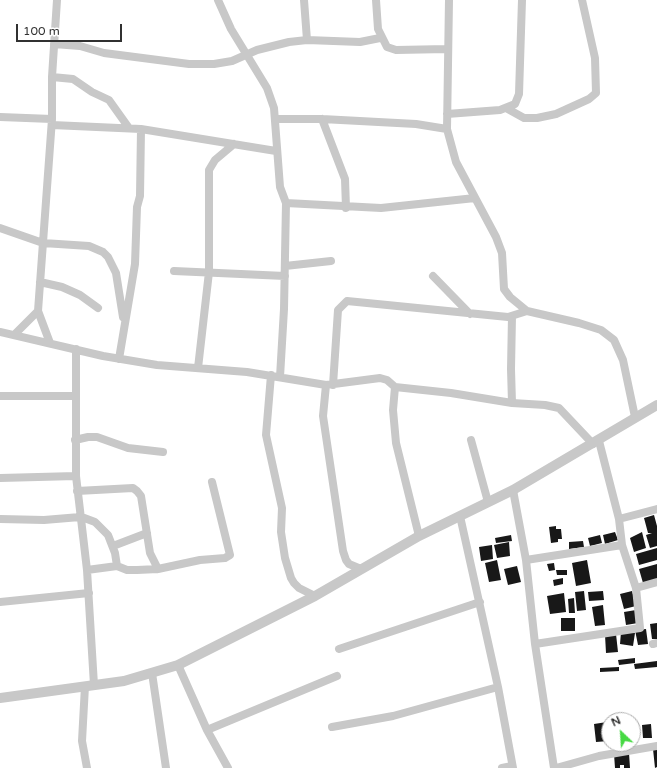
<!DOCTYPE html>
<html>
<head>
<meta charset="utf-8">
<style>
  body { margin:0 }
  #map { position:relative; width:657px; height:768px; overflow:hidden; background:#fff; font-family:"Varela Round",sans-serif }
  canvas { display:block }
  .north { position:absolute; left:601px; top:712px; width:40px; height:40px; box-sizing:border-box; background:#fff; border:1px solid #adadad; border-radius:50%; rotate:335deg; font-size:11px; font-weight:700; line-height:16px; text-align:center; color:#313131 }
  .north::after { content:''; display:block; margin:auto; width:14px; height:18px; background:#46d943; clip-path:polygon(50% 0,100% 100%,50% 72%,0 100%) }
  .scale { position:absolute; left:16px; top:24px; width:106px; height:18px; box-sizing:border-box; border:2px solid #313131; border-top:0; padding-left:5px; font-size:12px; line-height:14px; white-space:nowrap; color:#313131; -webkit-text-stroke:3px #fff; paint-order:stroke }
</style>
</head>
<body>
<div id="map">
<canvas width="657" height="768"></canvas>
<div class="north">N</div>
<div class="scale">100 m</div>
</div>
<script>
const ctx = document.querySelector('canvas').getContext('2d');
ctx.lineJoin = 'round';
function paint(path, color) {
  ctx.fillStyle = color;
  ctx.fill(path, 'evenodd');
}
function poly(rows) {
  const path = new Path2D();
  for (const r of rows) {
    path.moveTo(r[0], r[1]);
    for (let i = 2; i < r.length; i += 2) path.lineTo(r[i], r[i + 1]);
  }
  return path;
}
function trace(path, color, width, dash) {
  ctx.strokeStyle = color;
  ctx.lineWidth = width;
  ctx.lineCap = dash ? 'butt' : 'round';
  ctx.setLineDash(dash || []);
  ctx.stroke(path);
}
paint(poly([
  [654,515,657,526,657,546,650,548,646,535,652,533,648,533,644,518],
  [556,526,556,529,561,529,562,539,558,539,558,542,551,543,549,527],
  [615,532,618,540,605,544,603,535],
  [642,532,646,548,634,552,630,538],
  [511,535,512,541,496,543,495,538],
  [600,535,602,543,590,546,588,538],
  [583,541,584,547,569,549,569,542],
  [509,542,510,556,497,558,494,545],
  [492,545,493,559,481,561,479,547],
  [657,548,657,560,639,565,636,554],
  [497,560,501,580,489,582,485,563],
  [587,560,591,583,576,586,572,563],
  [554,563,555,570,549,571,547,564],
  [657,564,657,579,643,583,639,569],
  [517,566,521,582,508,585,504,569],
  [556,570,567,570,567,575,557,575],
  [563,578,563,584,554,586,553,580],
  [584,591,586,610,577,611,575,592],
  [603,591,604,600,589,601,588,592],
  [632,591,636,606,624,609,620,594],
  [564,593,566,612,550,614,547,596],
  [574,598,575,613,569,613,568,599],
  [603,605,605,625,595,626,592,607],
  [636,610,638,623,626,625,624,612],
  [561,618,575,618,575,631,561,631],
  [657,623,657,639,652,639,650,624],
  [646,629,648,644,638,645,635,630],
  [621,632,635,633,633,646,620,644],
  [616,634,618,652,606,653,605,635],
  [635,658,635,663,619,665,618,660],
  [657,661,657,667,635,669,634,664],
  [619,667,619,671,600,672,600,668],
  [607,722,609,741,596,742,594,724],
  [639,724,639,737,633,737,633,725],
  [651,724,652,738,643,738,642,725],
  [653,749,657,749,657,767,655,768],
  [629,753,630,768,624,768,624,765,620,765,620,768,615,768,614,754]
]), '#181818');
trace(poly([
  [218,0,231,29,267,88,274,108,280,187,286,203,284,309,280,377],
  [304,0,307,40],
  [376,0,378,29,387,47,396,50,447,49],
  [449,0,447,129,456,162,496,237,502,253,504,289,510,297,527,311,579,323,601,330,614,340,623,360,635,417],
  [54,44,80,46,104,53,189,64,214,64,232,61,257,50,289,42,307,40,360,42,380,38],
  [52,77,73,79,92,92,109,100,129,128],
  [506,108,524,118,537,118,556,114,589,99,596,93,595,58,582,0],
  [447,114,500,110,515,104,519,94,522,0],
  [0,117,52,119],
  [275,119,322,119,416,124,447,129],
  [322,119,345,179,346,208],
  [52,125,141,129,276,151],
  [286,203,381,208,475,198],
  [0,228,43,243,89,246,103,252,108,257,116,273,123,317],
  [285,266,331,261],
  [174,271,285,276],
  [433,276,470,314],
  [40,282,62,287,80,295,98,308],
  [0,332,103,356,157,365,247,372,326,385,380,378,387,380,395,387,451,393,512,403,545,405,559,408,593,444],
  [14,335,38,311],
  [50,343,38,311,52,119,52,77,57,0],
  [76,349,76,476,87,570,94,685],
  [119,359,135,264,137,207,140,196,141,129],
  [198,368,209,272,209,170,215,160,234,144],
  [271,375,266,435,282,508,281,532,285,558,291,578,294,583,299,588,315,596],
  [326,385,323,416,343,551,346,560,349,564,361,569],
  [333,385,338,310,347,301,508,317,527,311],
  [395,387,393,410,396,443,419,536],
  [0,396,76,396],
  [512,403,511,369,512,316],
  [75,440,88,437,97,437,128,448,163,452],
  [471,440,488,502],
  [0,478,76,476],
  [513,490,526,560,535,644,554,768],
  [77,491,133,488,137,491,141,496,150,553,158,569],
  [79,516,95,522,108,535,115,553,117,566],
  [460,516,498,687,513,768],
  [0,519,44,520,80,517],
  [619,519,657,509],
  [113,546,147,533],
  [526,560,622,545],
  [87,570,117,566,127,570,137,570,158,569,200,560,225,558,230,555,212,482],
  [636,588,657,582],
  [0,602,89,593],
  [535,644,640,628,636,588,622,545,619,519,599,441],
  [653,644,657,643],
  [339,649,480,602],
  [178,665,207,730,228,768],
  [152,673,166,768],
  [85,686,82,741,87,768],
  [332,727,393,716,498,687],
  [207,730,337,676],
  [502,768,512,766],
  [556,768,599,756,657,746]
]), '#c8c8c8', 8);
trace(poly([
  [0,698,124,681,178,665,315,596,419,536,513,490,657,405]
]), '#c8c8c8', 10);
</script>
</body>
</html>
